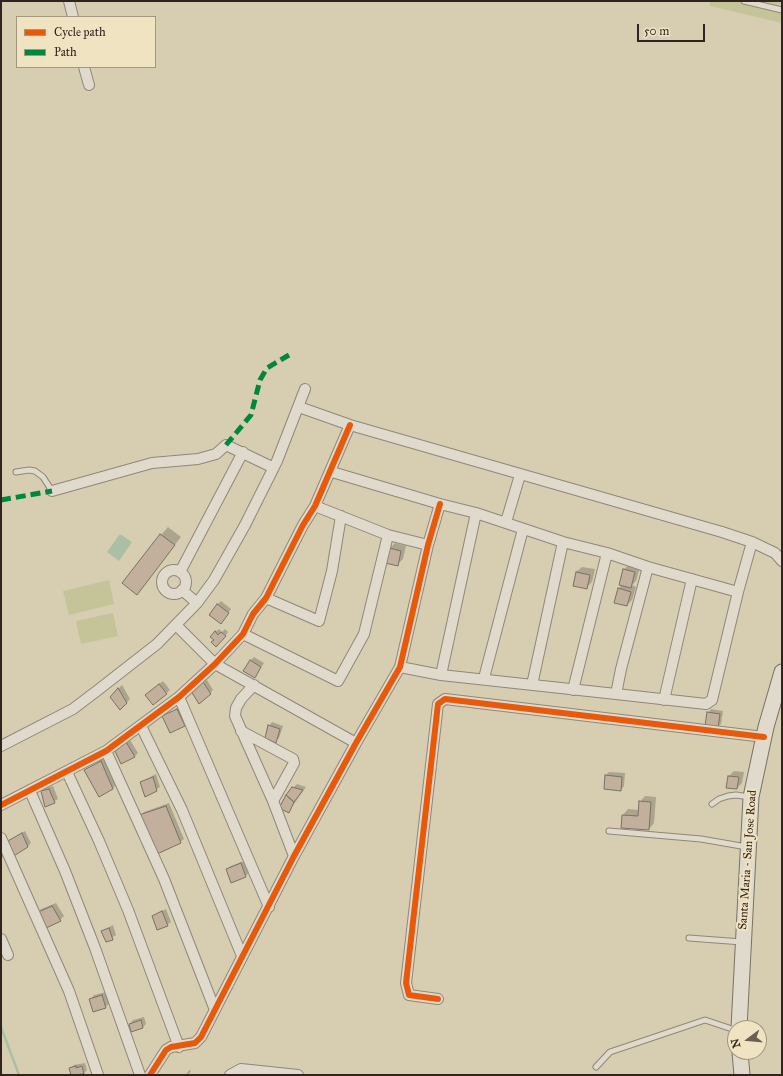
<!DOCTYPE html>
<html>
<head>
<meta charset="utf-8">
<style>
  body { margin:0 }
  #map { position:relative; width:783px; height:1076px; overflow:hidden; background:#d7cdb1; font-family:"IM FELL Great Primer",serif }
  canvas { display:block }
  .frame { position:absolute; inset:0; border:2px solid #31241f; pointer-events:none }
  .legend { position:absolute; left:16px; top:16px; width:140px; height:52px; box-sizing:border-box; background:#efe3c2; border:1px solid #a39781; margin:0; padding:5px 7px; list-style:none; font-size:12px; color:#31241f }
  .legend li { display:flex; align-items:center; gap:8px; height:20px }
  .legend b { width:20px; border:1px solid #a39781 }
  .north { position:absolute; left:727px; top:1020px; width:40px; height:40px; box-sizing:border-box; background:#efe3c2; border:1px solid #a39781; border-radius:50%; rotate:254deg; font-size:11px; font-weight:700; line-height:16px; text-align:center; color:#31241f }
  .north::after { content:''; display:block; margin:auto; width:14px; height:18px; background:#6b5f52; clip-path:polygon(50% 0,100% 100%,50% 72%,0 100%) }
  .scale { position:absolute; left:637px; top:24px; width:68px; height:18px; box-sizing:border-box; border:2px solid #31241f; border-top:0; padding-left:5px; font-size:12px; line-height:14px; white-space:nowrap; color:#31241f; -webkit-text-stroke:3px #efe3c2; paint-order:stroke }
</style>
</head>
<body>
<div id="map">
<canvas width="783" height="1076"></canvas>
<div class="frame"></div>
<ul class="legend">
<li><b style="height:5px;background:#e8590c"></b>Cycle path</li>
<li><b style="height:5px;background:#00873e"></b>Path</li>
</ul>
<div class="north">N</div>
<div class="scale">50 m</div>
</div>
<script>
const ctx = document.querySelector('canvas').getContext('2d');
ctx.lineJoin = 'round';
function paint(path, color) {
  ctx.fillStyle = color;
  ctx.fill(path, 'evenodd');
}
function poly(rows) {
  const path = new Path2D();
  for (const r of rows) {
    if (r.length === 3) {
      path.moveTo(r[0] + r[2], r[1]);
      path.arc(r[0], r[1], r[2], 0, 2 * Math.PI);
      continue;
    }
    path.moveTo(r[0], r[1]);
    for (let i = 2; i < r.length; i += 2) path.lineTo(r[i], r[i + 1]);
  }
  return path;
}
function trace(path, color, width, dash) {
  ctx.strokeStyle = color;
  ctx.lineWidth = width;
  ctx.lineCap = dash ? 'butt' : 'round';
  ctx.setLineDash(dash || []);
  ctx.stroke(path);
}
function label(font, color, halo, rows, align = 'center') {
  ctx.font = font + ' "IM FELL Great Primer",serif';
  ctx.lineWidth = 4;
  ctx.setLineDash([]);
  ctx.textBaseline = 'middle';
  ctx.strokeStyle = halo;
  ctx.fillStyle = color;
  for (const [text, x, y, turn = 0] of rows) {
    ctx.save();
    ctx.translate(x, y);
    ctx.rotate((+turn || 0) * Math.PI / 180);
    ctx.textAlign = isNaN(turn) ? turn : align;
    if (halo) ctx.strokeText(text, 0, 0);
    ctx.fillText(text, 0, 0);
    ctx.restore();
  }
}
paint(poly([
  [710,1,782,1,782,23,710,6],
  [109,580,114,604,69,615,63,591],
  [113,613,118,636,81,644,76,621]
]), '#c5c498');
paint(poly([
  [120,534,132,542,119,561,107,552]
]), '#abbfa5');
paint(poly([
  [168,527,181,537,137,593,161,535],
  [395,543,406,546,403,559,398,564,390,548],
  [630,564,640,567,636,581,632,585,636,587,632,600,627,605,618,589,622,585,624,569],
  [582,567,595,569,592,582,586,588,576,572],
  [221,601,231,609,224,619,217,605],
  [219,629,222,632,225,629,228,632,220,642,215,632],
  [254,657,264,663,255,677,250,661],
  [207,680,213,690,210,693,196,687],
  [163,681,170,690,153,704,150,691],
  [122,685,130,699,121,708,111,697],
  [180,707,187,722,184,725,163,717],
  [711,709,723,711,721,724,717,727,708,713],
  [272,722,283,726,279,738,275,741,269,726],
  [130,740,138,753,134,757,120,747],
  [104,758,116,785,113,788,85,771],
  [734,771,744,772,742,783,737,788,729,776],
  [609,772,625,773,624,786,621,790,606,775],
  [156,774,160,787,146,796,141,782],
  [297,784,306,787,289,811,293,788],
  [53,786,58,799,46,806,42,791,45,788],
  [645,796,656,797,654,823,649,829,622,827,623,815,628,809,639,810,640,802],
  [169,803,184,839,180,842,141,815,144,812],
  [25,831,31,843,27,847,7,842],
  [1,842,5,855,1,859],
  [244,861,249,873,245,876,227,869,231,866],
  [56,903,64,916,60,920,38,913,41,909],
  [166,909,171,922,167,925,153,916],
  [113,925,116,935,106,941,102,931],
  [106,992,109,1004,105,1007,91,999,94,995],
  [144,1017,146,1024,143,1027,132,1031,130,1024,133,1020],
  [85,1063,87,1070,84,1073,72,1075,70,1068,74,1065],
  [189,1070,191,1071,188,1075,186,1075]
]), '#0003');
trace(poly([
  [1,1027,19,1075]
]), '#abbfa5', 2.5);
const building = poly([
  [160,534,175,545,137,595,122,583,160,534],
  [389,548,401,551,398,566,385,563,389,548],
  [623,569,635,572,631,588,619,585,623,569],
  [576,572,590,575,587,589,573,586,576,572],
  [618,588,631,592,627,606,614,603,618,588],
  [217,604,229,613,221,624,209,615,217,604],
  [215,631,218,635,221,632,226,636,216,647,211,642,214,640,210,637,215,631],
  [250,660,261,667,255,678,243,671,250,660],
  [203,682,211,694,199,704,191,691,203,682],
  [159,684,167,694,153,705,145,695,159,684],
  [118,688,127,703,120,710,110,697,118,688],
  [177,709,185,726,170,733,162,716,177,709],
  [707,712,720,714,718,728,705,726,707,712],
  [268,725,280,729,276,743,265,738,268,725],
  [126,742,135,757,121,764,115,751,126,742],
  [101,761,113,789,99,797,84,770,101,761],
  [605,775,622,777,621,791,604,789,605,775],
  [728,776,739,777,737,789,726,788,728,776],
  [153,777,157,791,145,797,140,782,153,777],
  [292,787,303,790,294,802,286,795,292,787],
  [49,789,55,803,45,807,41,791,49,789],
  [286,795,294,802,289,813,279,808,286,795],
  [639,801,651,802,649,830,621,828,622,815,638,816,639,801],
  [166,806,181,843,157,854,139,815,166,806],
  [22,833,28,847,12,857,6,842,22,833],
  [241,863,246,877,231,883,226,869,241,863],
  [52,906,61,921,44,929,36,913,52,906],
  [162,911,168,926,157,930,152,916,162,911],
  [109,928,113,940,106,942,101,931,109,928],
  [102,995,106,1008,93,1012,89,999,102,995],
  [141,1020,143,1028,131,1032,129,1024,141,1020],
  [76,1066,76,1068,82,1066,84,1074,71,1075,69,1068,76,1066]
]);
paint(building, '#c2b09c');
trace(building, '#787264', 1);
const service = poly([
  [744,1,782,10],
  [16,472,29,470,35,471,43,477,52,491],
  [712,804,719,799,728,796,736,795,750,797],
  [609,831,701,839,747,847],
  [689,938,742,942],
  [596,1067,610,1052,705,1020,735,1030]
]);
const minor = poly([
  [69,1,73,17],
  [84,67,89,85],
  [299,407,350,425,722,532,752,542,775,553,782,561],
  [332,472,440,504,476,513,563,542,607,553,648,567,738,592,752,542],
  [52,491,152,463,198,459,216,454,226,445,272,467],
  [315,506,388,535,428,545],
  [506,522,520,475],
  [174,582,12],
  [180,572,243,452],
  [182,590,197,603],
  [266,598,319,621,332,571,341,516],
  [176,625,215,664,356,743],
  [243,634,338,681,364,634,388,535],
  [400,667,441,675,616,694,621,669,648,567],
  [441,675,476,513],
  [484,678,523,529],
  [254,685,241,699,236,708,235,716,273,801,294,856],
  [532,685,563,542],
  [573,690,607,553],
  [616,694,706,704,712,700,738,592],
  [179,697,269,907],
  [664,700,692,579],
  [141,726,182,810,242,956],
  [241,731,293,759,294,763,273,801],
  [1,746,73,709,98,690,157,644,197,603,214,580,245,525,277,461,305,389],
  [106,751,164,879,215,1010],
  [67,772,99,841,128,910,179,1047],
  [30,791,65,871,95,948,140,1075],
  [1,805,106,751,179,697,215,664,243,634,253,614,266,598,303,525,315,506,350,425],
  [1,838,69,991,98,1075],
  [1,939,8,955],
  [438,999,409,995,406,983,438,704,445,699,764,737],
  [150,1075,166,1050,171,1047,195,1043,201,1037,294,856,356,743,400,667,428,545,440,504],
  [230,1075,241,1069,298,1075]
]);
const secondary = poly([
  [739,1028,751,797,766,727,782,672],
  [740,1052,742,1075]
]);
trace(service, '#8f8878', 7);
trace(minor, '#8f8878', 12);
trace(secondary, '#787264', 17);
trace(service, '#dfdacc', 5);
trace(minor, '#dfdacc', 10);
trace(secondary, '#dfdacc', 15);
trace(poly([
  [226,445,251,415,260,380,267,368,289,355],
  [1,500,52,491]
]), '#00873e', 5, [10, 5]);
trace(poly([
  [1,805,106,751,179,697,215,664,243,634,253,614,266,598,303,525,315,506,350,425],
  [438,999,409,995,406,983,438,704,445,699,764,737],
  [150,1075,166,1050,171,1047,195,1043,201,1037,294,856,356,743,400,667,428,545,440,504]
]), '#e8590c', 6);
label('12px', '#31241f', '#efe3c2', [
  ["Santa Maria - San Jose Road",748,860,-86]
]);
</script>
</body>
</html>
